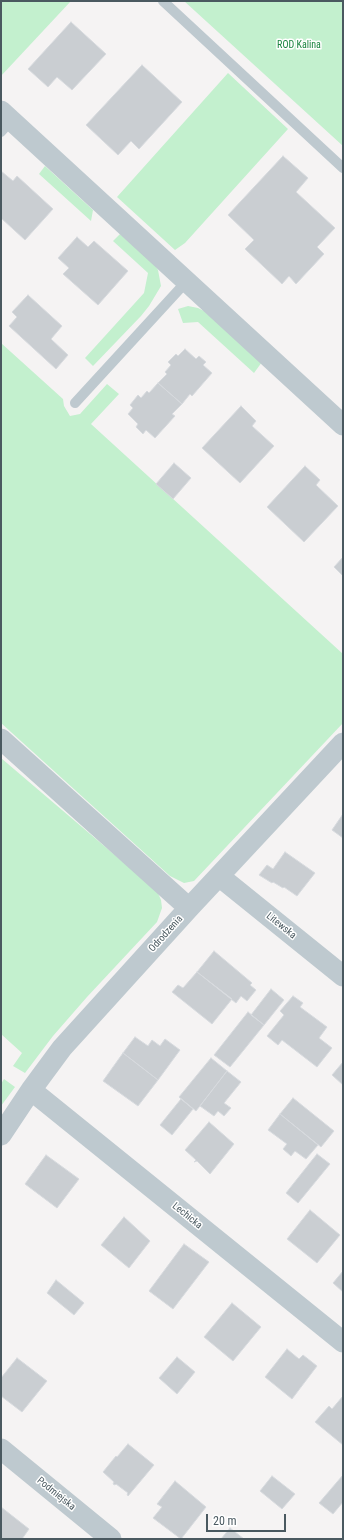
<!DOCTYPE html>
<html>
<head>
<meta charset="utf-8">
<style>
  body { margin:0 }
  #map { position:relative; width:344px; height:1540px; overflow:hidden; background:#f5f3f3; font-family:"Roboto Condensed",sans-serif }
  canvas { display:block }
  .frame { position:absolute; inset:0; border:2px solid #4a5960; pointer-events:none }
  .scale { position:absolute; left:206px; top:1514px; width:80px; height:18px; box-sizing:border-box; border:2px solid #4a5960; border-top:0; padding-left:5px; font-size:12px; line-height:14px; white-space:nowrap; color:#4a5960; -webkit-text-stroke:3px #fff; paint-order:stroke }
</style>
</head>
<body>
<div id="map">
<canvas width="344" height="1540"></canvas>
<div class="frame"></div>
<div class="scale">20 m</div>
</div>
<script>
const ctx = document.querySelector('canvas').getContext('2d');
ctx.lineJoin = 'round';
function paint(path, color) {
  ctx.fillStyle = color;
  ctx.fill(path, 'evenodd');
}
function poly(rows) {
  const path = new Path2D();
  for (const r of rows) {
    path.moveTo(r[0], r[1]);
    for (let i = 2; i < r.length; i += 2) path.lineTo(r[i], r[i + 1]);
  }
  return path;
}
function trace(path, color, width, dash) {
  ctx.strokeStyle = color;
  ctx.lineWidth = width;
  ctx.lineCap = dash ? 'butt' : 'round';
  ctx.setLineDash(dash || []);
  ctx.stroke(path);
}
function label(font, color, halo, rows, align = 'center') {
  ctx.font = font + ' "Roboto Condensed",sans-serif';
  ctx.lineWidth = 3;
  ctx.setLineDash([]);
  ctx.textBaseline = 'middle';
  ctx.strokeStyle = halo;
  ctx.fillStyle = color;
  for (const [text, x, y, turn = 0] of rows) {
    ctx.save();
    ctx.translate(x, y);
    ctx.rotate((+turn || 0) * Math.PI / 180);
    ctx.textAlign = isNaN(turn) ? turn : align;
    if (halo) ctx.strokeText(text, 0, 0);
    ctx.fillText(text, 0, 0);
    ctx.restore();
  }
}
paint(poly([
  [1,1,71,1,1,76],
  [184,1,343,1,343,146],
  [228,73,288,129,185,243,175,250,117,197],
  [45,166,93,210,91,221,39,174],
  [120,234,155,265,158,270,161,286,149,306,141,316,93,366,85,358,144,293,148,273,113,241],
  [188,306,198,308,204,311,262,362,254,373,198,322,183,323,178,309],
  [1,343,63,399,64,406,70,416,80,414,107,384,119,394,91,424,343,654,343,723,194,881,184,883,170,876,1,723],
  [1,758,157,891,161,900,162,908,157,922,87,997,53,1036,25,1073,13,1066,22,1053,1,1034],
  [4,1079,15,1087,1,1106,1,1084]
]), '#c3f0ce');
const building = poly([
  [71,22,106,54,72,90,57,77,48,87,28,69,71,22],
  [142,65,182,102,139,149,131,141,118,155,86,125,142,65],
  [283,156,308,178,296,192,335,228,317,247,324,254,296,284,289,276,282,284,245,249,254,240,228,215,283,156],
  [1,171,13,181,17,176,53,209,25,240,1,218,1,171],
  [77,237,88,247,94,241,128,271,98,305,63,274,69,268,58,258,77,237],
  [28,295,62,326,51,339,68,355,56,369,9,326,17,317,12,312,28,295],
  [185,349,196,359,199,356,206,362,203,365,212,373,192,396,190,394,182,404,158,383,167,374,165,372,171,365,168,362,176,354,178,356,185,349],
  [158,383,182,404,172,414,175,416,155,438,146,430,143,434,136,427,138,424,128,414,133,408,130,405,138,395,141,398,147,391,149,393,158,383],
  [241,406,256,421,252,426,274,446,240,483,202,448,241,406],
  [174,463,191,478,173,499,156,484,174,463],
  [305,466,320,480,316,485,338,506,304,542,267,507,305,466],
  [343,557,343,576,334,567,343,557],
  [343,814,343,838,332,830,343,814],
  [285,852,315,873,297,896,284,887,283,888,273,882,272,883,259,875,267,865,273,869,285,852],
  [214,951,252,983,250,985,256,990,247,1001,241,996,236,1003,197,972,214,951],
  [197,972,232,999,212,1024,172,992,178,985,183,988,197,972],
  [271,989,284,1000,264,1025,251,1015,271,989],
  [293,996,303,1003,300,1007,327,1027,319,1038,332,1048,317,1067,282,1040,278,1045,267,1036,284,1015,280,1011,293,996],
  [248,1012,264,1025,230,1067,214,1055,248,1012],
  [135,1037,148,1046,152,1040,160,1046,165,1039,180,1050,158,1080,123,1053,135,1037],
  [123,1053,158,1080,138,1106,103,1081,123,1053],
  [211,1058,227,1071,196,1111,179,1097,211,1058],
  [343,1062,343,1085,332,1075,343,1062],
  [227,1071,241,1082,224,1103,231,1108,224,1116,218,1111,214,1116,200,1106,227,1071],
  [293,1098,334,1131,321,1147,280,1114,293,1098],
  [181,1099,193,1109,172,1135,160,1125,181,1099],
  [280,1114,318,1145,306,1159,295,1151,291,1156,283,1149,287,1144,268,1130,280,1114],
  [209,1122,234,1144,210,1174,197,1161,194,1162,196,1160,185,1150,209,1122],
  [317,1154,330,1164,298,1203,286,1193,317,1154],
  [46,1155,79,1179,57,1208,25,1184,46,1155],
  [310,1210,340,1235,317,1263,287,1239,310,1210],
  [124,1217,150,1241,129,1268,101,1245,124,1217],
  [184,1244,209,1262,173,1309,149,1291,184,1244],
  [343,1271,343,1292,333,1283,343,1271],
  [56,1280,84,1303,74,1315,47,1293,56,1280],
  [232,1303,261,1327,233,1361,204,1337,232,1303],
  [287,1349,299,1359,303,1355,317,1366,292,1399,265,1377,287,1349],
  [177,1357,195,1372,177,1394,159,1378,177,1357],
  [17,1358,47,1381,22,1412,1,1396,1,1378,17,1358],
  [343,1396,343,1445,315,1422,329,1406,332,1409,343,1396],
  [128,1444,154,1465,128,1496,127,1494,128,1493,116,1484,115,1485,113,1484,114,1482,103,1472,116,1456,117,1457,128,1444],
  [343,1475,343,1502,333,1514,319,1503,343,1475],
  [272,1476,295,1494,282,1509,260,1491,272,1476],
  [175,1481,206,1507,181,1539,153,1518,162,1507,157,1504,175,1481],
  [1,1507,29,1529,22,1539,1,1539,1,1507],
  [230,1528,244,1539,221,1539,230,1528]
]);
paint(building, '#caced2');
trace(building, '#d7dade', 1);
trace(poly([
  [163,1,343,168],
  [1,132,11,121],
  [75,403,186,282]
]), '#bec9cf', 10);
trace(poly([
  [1,111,343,425],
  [1,739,189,908],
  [219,876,343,976],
  [31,1090,343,1342],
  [1,1135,31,1090,62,1048,189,908,343,743],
  [1,1449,111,1539]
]), '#bec9cf', 21);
label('10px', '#19843f', '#fff', [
  ["ROD Kalina",299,45]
]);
label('10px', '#4a5960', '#fff', [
  ["Litewska",281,926,39],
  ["Odrodzenia",166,934,-48],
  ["Lechicka",187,1216,39],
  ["Podmiejska",56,1494,39]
]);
</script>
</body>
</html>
